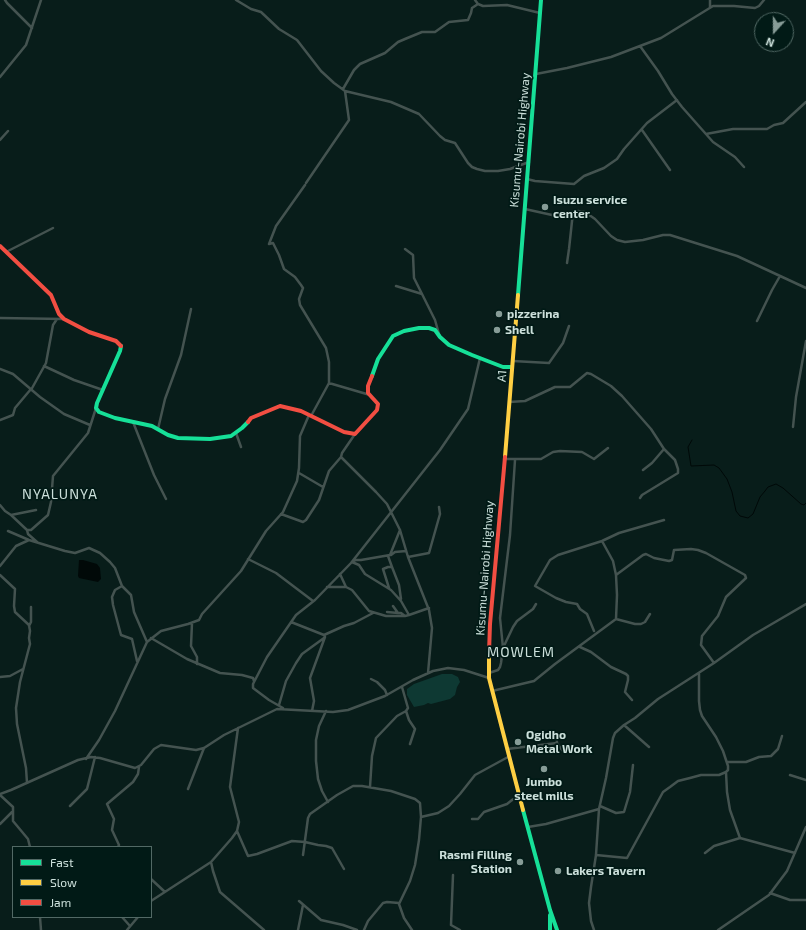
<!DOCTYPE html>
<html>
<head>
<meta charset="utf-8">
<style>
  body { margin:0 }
  #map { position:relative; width:806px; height:930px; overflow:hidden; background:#081d1a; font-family:"Exo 2",sans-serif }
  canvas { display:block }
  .legend { position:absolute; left:12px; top:846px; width:140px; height:72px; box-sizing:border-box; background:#011a16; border:1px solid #526965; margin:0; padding:5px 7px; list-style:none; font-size:12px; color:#cce0db }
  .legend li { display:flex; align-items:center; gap:8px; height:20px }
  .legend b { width:20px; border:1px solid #526965 }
  .north { position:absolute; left:754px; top:12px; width:40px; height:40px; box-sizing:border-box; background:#011a16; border:1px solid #526965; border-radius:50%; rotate:201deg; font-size:11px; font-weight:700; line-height:16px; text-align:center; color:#cce0db }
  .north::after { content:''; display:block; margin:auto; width:14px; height:18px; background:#879c97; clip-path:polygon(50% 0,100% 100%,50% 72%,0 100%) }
</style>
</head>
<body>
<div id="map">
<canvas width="806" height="930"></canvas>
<ul class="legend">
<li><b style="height:5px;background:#16e098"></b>Fast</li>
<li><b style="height:5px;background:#ffcf43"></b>Slow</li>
<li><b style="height:5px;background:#f24e42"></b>Jam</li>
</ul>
<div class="north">N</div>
</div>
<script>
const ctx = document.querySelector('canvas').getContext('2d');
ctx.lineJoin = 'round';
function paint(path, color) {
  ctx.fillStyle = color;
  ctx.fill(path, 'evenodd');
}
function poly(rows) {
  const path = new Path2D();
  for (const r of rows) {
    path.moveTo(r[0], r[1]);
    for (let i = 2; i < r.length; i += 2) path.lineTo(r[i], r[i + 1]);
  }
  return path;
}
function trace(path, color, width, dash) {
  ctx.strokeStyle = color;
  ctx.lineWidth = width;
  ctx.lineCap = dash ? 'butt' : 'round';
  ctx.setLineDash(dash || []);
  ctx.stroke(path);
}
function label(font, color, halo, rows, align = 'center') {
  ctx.font = font + ' "Exo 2",sans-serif';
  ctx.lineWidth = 3.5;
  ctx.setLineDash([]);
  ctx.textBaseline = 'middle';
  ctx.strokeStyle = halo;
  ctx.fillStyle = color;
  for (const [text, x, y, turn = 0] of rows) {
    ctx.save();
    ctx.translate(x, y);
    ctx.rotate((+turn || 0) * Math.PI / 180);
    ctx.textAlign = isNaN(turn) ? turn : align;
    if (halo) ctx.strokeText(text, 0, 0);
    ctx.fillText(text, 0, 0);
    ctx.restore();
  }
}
paint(poly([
  [442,674,452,674,458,677,460,682,457,687,455,695,450,699,431,704,428,703,424,705,414,707,407,695,407,689,414,684]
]), '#0e3933');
paint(poly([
  [79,560,83,560,97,564,100,568,101,579,98,582,79,578,78,576]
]), '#010908');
trace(poly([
  [692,440,688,447,691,466,714,465,719,468,727,479,732,492,736,511,740,516,748,518,753,514,760,497,765,491,768,487,776,484,783,488,801,504,804,505,806,503]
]), '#010908', 1);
trace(poly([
  [5,0,7,3,32,28],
  [236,0,251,9,261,12,279,29,297,40,321,71,334,83,345,91,391,102,419,114,440,136,445,140,455,143,468,163,472,167,477,169,485,171,498,171,510,169,529,162],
  [475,0,478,4,483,6,507,5,540,13],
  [710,0,710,7],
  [640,46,658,71,672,94,682,107,713,142,735,157,744,167],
  [536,74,567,68,611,57,640,46,661,38,713,6,734,6,755,8,759,6,764,0],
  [0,77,26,45,41,0],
  [343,89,354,70,360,64,385,53,398,42,405,39,422,32,435,32,449,22,468,20,471,13,472,8,478,4],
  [642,130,670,170],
  [706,134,733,129,767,129,774,125,783,123,806,102],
  [0,140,8,131],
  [527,179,535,181,574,184,584,176,604,168,617,159,624,149,647,123,677,100],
  [306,183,349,120,345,91],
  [305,185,276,226,269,244,273,243,279,255,284,269,295,277,301,285,303,288,299,299,300,305,326,348,329,362,329,383,311,416],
  [525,209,552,215,560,215,578,211,585,212,595,219,611,236,617,240,625,242,643,240,663,235,670,235,737,256,806,288],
  [405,249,413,255,414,278,435,320,439,334],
  [6,252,53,228],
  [567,263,569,249,573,212],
  [396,286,422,294],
  [0,318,64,319],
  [757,321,772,290,780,276],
  [513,361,549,363,563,343,569,326],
  [44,366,74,380,103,390],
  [0,369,13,374,40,397,64,414,90,425],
  [329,383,370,395],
  [31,390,46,363,53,325,57,319],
  [509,402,525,401,555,387,570,387,587,373,591,374,611,386,622,396,651,429,664,449,675,460,678,469,678,473,642,495,640,498],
  [0,420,13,415,15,408,31,389],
  [133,422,154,475,166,499],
  [793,427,796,397,806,341],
  [158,429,165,399,181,355,191,309],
  [236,433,241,447],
  [355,434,342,453,341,457,376,492,387,504,400,530,408,557,429,610,432,628,428,673],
  [504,459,541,459,553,452,560,451,582,452,594,459,608,448],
  [643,470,652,463,664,449],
  [299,473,323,487],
  [0,505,5,511,11,515,27,530,28,534,37,542],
  [281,514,303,522,306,520,319,500,329,471,341,457],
  [11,515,36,510],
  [27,530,31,530,48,515,51,502,53,476,88,433,96,408],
  [8,531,29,540,65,551,75,553,89,548,100,553,110,562,115,568,122,586,131,595,134,612,147,642],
  [391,555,395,552,406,551],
  [388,556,392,567],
  [408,557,429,553,440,514,439,507],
  [248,559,276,573,313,601],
  [0,566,16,546,29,540],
  [340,574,346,587,352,590,369,611,386,616,405,616],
  [0,575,15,589,14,606,15,612,29,625,30,631,29,638,30,644,20,682,16,708,17,724,26,768,27,783],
  [616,575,643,555,646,554,654,558,669,561,672,560,674,550,691,549,698,550,706,553,745,575,746,578,726,597,718,616,702,636,701,645,714,663],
  [122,586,115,590,112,597,113,605,121,635,132,639,137,661],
  [327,587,346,587],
  [389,588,383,569,388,567,392,567,399,585,401,599],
  [393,606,398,613,401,613,405,616,409,615,401,601,391,590,365,574,359,565,352,562,356,560,361,560,390,555,400,530],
  [387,612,398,613],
  [409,615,429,608],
  [616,619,635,624,641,624,645,622,650,614],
  [291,622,324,635,325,637,310,678,314,701,312,711],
  [192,623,191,646,197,657,197,664],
  [29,626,31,622,31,607],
  [594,631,587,614,580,609,577,604,566,602,556,598,535,586,550,560,558,555,602,541,619,533,664,520],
  [324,635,344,626,354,623,373,613],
  [151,638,187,659,220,673,242,675,253,678,254,681],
  [580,647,591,652,611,667,626,674,628,676,628,680,625,692,632,700],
  [503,648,513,627,517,621,533,609,536,604],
  [489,673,498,670,500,667,501,663,503,648,500,618,510,535,515,460],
  [0,677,10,676,23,669],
  [371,679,377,682,385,690,387,695],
  [492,691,534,681,555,664,616,619,617,595,616,575,613,561,602,541],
  [279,705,286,681,296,663,302,654,324,638],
  [283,708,269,700,253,688,253,684,267,657,296,615,315,600,351,563,440,450,468,409,480,358],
  [326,711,319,726,316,740,316,761,318,779,322,791,328,802],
  [406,711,409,720,415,729,410,744],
  [624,725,649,747],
  [556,733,557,743],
  [507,749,557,743,562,750],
  [86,759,99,740,115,711,147,642,161,631,188,624,199,620,202,614,241,571,266,531,283,512,297,481,299,468,300,436,309,415],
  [727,762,746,762,759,757,771,756,778,749,782,736],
  [726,772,727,792,730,810,740,838,795,853],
  [790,775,806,780],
  [370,787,372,756,376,738,397,716,406,711,408,708,402,687],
  [188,789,204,748],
  [0,794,11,790,78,760,91,757,100,758,135,768,141,765,154,749,161,745,196,750,204,748,224,735,277,709,333,712,348,710,385,696,413,680,433,671,448,668,464,670,489,678],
  [0,795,13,807,13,821,28,839,30,847],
  [70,806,87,789,95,757],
  [600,806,616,813,624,812,630,792,633,765],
  [472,819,478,819,484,812,507,804,512,800,519,797],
  [0,824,12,812],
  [528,827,546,824,599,809],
  [237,831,248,856,257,854,292,841,305,842,318,845,326,846,332,848,344,869],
  [118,847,119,845,112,830,114,819,107,804,133,782,138,774,139,767],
  [705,853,714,846,740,838],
  [303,855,308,818,310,814,337,795,353,786,362,786,391,791,415,799,420,803,421,817],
  [596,855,627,858,663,792,670,787,678,781,690,778,701,775,719,775,726,772,728,770,728,766,723,751,716,737,702,716,700,710,699,701,699,674],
  [211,862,213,871,220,892,264,930],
  [453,875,451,925,460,930],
  [151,879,165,892],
  [770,893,790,900,806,900],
  [151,901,211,862,232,838,237,831,239,822,230,787,238,728],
  [299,901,321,920,343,925,357,930],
  [40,917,41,930],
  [122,917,130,926],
  [127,930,138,917],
  [298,930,303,905],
  [364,930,368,921,383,903,387,902,399,903],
  [412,930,404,918,399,904,410,881,415,865,419,840,421,817,438,813,449,806,460,794,475,775,508,757],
  [594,930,591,921,589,903,591,887,596,855,599,809,606,778,613,738,615,733,624,725,635,718,658,699,714,663,753,635,806,604],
  [718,930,769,895,787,871,806,827]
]), '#445350', 2.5);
trace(poly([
  [518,295,541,0],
  [121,346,120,351,97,403,96,408,99,412,115,418,152,426,168,435,178,438,210,439,231,436,242,428,248,422],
  [372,376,378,359,393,336,404,331,419,328,429,328,435,330,440,337,449,345,472,355,503,367,512,367],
  [523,810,550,910,557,930],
  [550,915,550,930]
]), '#16e098', 4);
trace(poly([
  [505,457,518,295],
  [489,653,489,678,523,810]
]), '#ffcf43', 4);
trace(poly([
  [0,246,51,295,59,314,64,319,89,332,116,341,121,346],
  [248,422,251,418,280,406,301,411,344,432,355,434,377,410,378,404,368,393,368,386,372,376],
  [489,653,490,624,505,457]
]), '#f24e42', 4);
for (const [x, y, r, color] of [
  [545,207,4,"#879c97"],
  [499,314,4,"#879c97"],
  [497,330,4,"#879c97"],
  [518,742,4,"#879c97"],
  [544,769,4,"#879c97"],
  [520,862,4,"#879c97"],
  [558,871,4,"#879c97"]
]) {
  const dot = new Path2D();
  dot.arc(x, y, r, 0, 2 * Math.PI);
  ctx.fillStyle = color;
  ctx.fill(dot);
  trace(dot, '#011a16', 1.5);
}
label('12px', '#cce0db', '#011a16', [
  ["Kisumu-Nairobi Highway",520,140,-85],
  ["A1",502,376,-85],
  ["Kisumu-Nairobi Highway",485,568,-86]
]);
label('bold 12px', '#cce0db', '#011a16', [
  ["Isuzu service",553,200],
  ["center",553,214],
  ["pizzerina",507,314],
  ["Shell",505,330],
  ["Ogidho",526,735],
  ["Metal Work",526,749],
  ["Jumbo",544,782,"center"],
  ["steel mills",544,796,"center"],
  ["Rasmi Filling",512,855,"right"],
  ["Station",512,869,"right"],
  ["Lakers Tavern",566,871]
], 'left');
ctx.letterSpacing = '1px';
label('14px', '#cce0db', '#011a16', [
  ["NYALUNYA",60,494],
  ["MOWLEM",521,652]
]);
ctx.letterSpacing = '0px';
</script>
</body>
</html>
